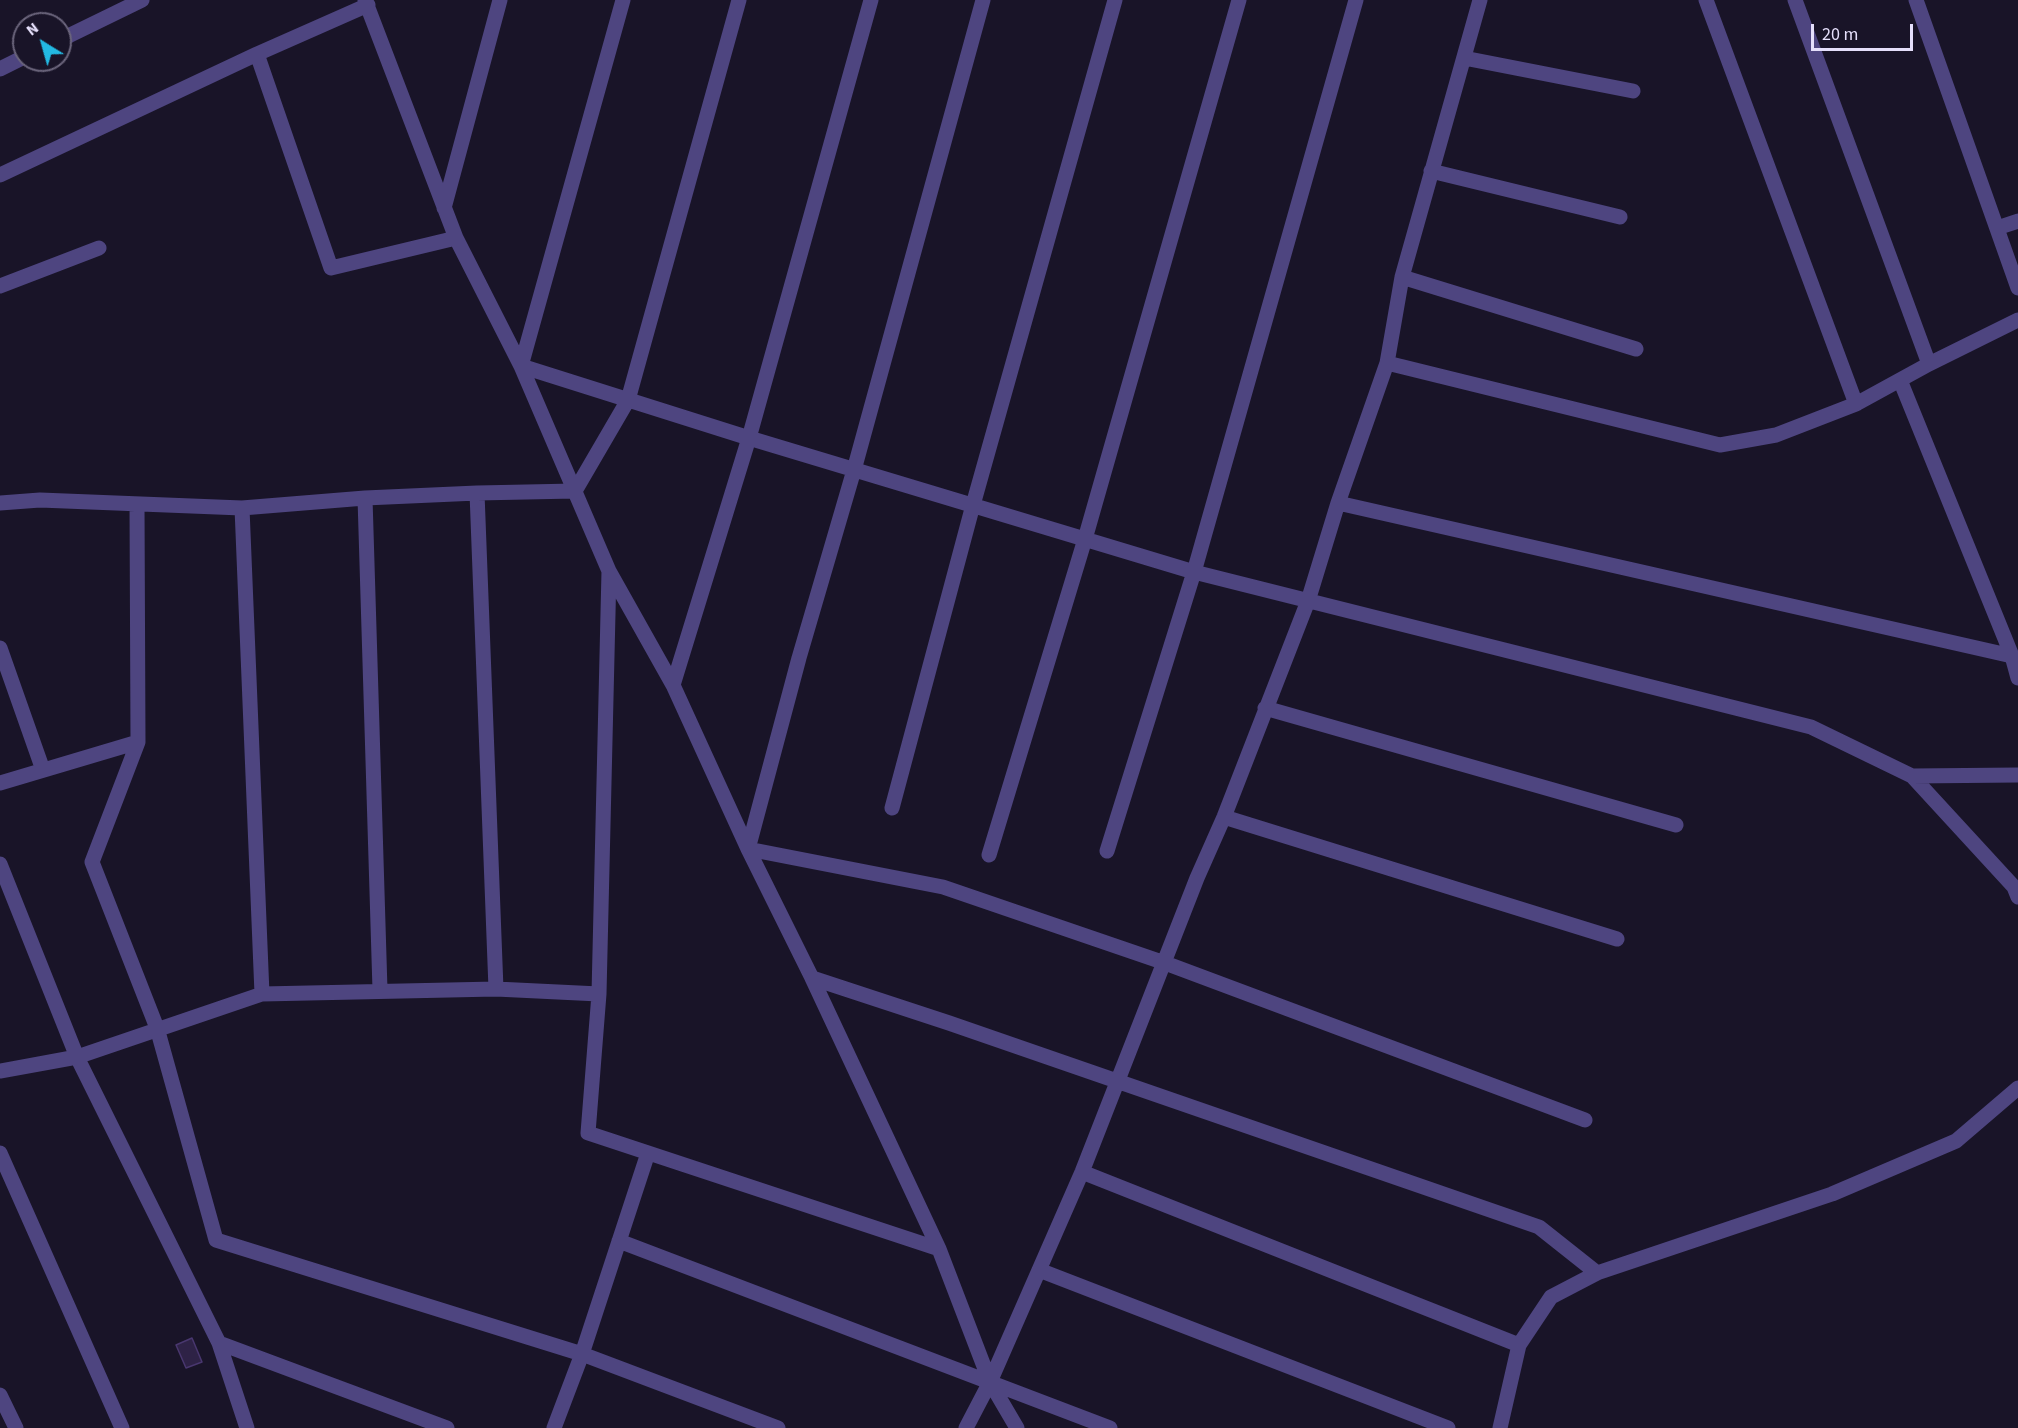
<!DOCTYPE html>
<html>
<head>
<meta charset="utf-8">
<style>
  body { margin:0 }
  #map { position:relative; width:2018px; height:1428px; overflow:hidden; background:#191428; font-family:"Source Sans 3",sans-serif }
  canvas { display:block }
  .north { position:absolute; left:12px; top:12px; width:60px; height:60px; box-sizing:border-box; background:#191428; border:2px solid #6b657c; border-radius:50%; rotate:323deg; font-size:16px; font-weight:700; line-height:24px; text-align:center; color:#e5dffb }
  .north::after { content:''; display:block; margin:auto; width:21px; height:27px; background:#23b9e2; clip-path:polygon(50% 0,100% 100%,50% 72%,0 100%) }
  .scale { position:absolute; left:1811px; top:24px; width:102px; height:27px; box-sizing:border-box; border:3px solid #e5dffb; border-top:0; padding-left:8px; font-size:18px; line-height:21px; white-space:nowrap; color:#e5dffb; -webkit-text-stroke:4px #191428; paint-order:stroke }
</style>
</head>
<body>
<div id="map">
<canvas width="2018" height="1428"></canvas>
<div class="north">N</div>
<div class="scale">20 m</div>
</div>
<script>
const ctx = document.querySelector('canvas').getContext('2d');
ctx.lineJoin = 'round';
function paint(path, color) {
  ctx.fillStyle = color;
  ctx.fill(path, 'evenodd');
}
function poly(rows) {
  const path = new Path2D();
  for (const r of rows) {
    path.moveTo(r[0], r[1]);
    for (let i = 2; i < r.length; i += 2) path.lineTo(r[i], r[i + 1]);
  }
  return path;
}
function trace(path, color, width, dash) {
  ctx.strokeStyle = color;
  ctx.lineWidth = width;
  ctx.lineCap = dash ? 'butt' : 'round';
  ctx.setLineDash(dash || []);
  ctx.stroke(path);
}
const building = poly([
  [192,1338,202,1362,186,1368,176,1345,192,1338]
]);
paint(building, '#2e2246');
trace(building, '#49376f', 1.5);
trace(poly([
  [365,0,456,238,521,366,609,571,673,685,748,849,812,978,939,1249,990,1382,1017,1428],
  [623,0,521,366,749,438,1194,572,1811,727,1912,776,2014,887,2018,897],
  [983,0,854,470,799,658,748,849,943,887,1165,963,1585,1120],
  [1706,0,1856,404],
  [1795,0,1929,364],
  [1916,0,2018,288],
  [60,40,142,0],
  [257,54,331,268,456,238],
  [1464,58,1633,91],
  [0,69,24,57],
  [1431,171,1620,217],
  [0,175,257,54,368,5],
  [444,208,500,0],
  [1997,228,2018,221],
  [1402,277,1636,349],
  [0,286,99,248],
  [1387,363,1720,445,1776,435,1856,404,1929,364,2018,320],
  [477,493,496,989],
  [365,498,380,990],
  [0,503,40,500,242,508,365,498,477,493,575,491,628,400,739,0],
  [1338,503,2012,656,1900,380],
  [137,504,138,742,92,862,157,1028,216,1240,582,1354,778,1428],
  [242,508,262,994],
  [609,571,599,994,588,1133,939,1249],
  [0,648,43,770],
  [2012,656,2018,678],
  [673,685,749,438,871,0],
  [1265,708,1676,825],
  [1912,776,2018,775],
  [0,783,138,742],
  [892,808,973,505,1115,0],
  [1224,817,1617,939],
  [1107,851,1194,572,1356,0],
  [989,855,1085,539,1239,0],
  [0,864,77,1057,219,1343,247,1428],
  [812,978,949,1023,1539,1227,1597,1273],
  [0,1071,77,1057,262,994,496,989,599,994],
  [0,1153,122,1428],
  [1082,1172,1519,1345],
  [619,1241,1110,1428],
  [1039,1270,1448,1428],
  [219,1343,447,1428],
  [0,1395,16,1428],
  [554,1428,582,1354,648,1153],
  [966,1428,990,1382,1082,1172,1197,878,1224,817,1308,601,1338,503,1387,363,1402,277,1480,0],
  [1500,1428,1519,1345,1551,1297,1597,1273,1832,1194,1956,1141,2018,1088]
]), '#4e4580', 15);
</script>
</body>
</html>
